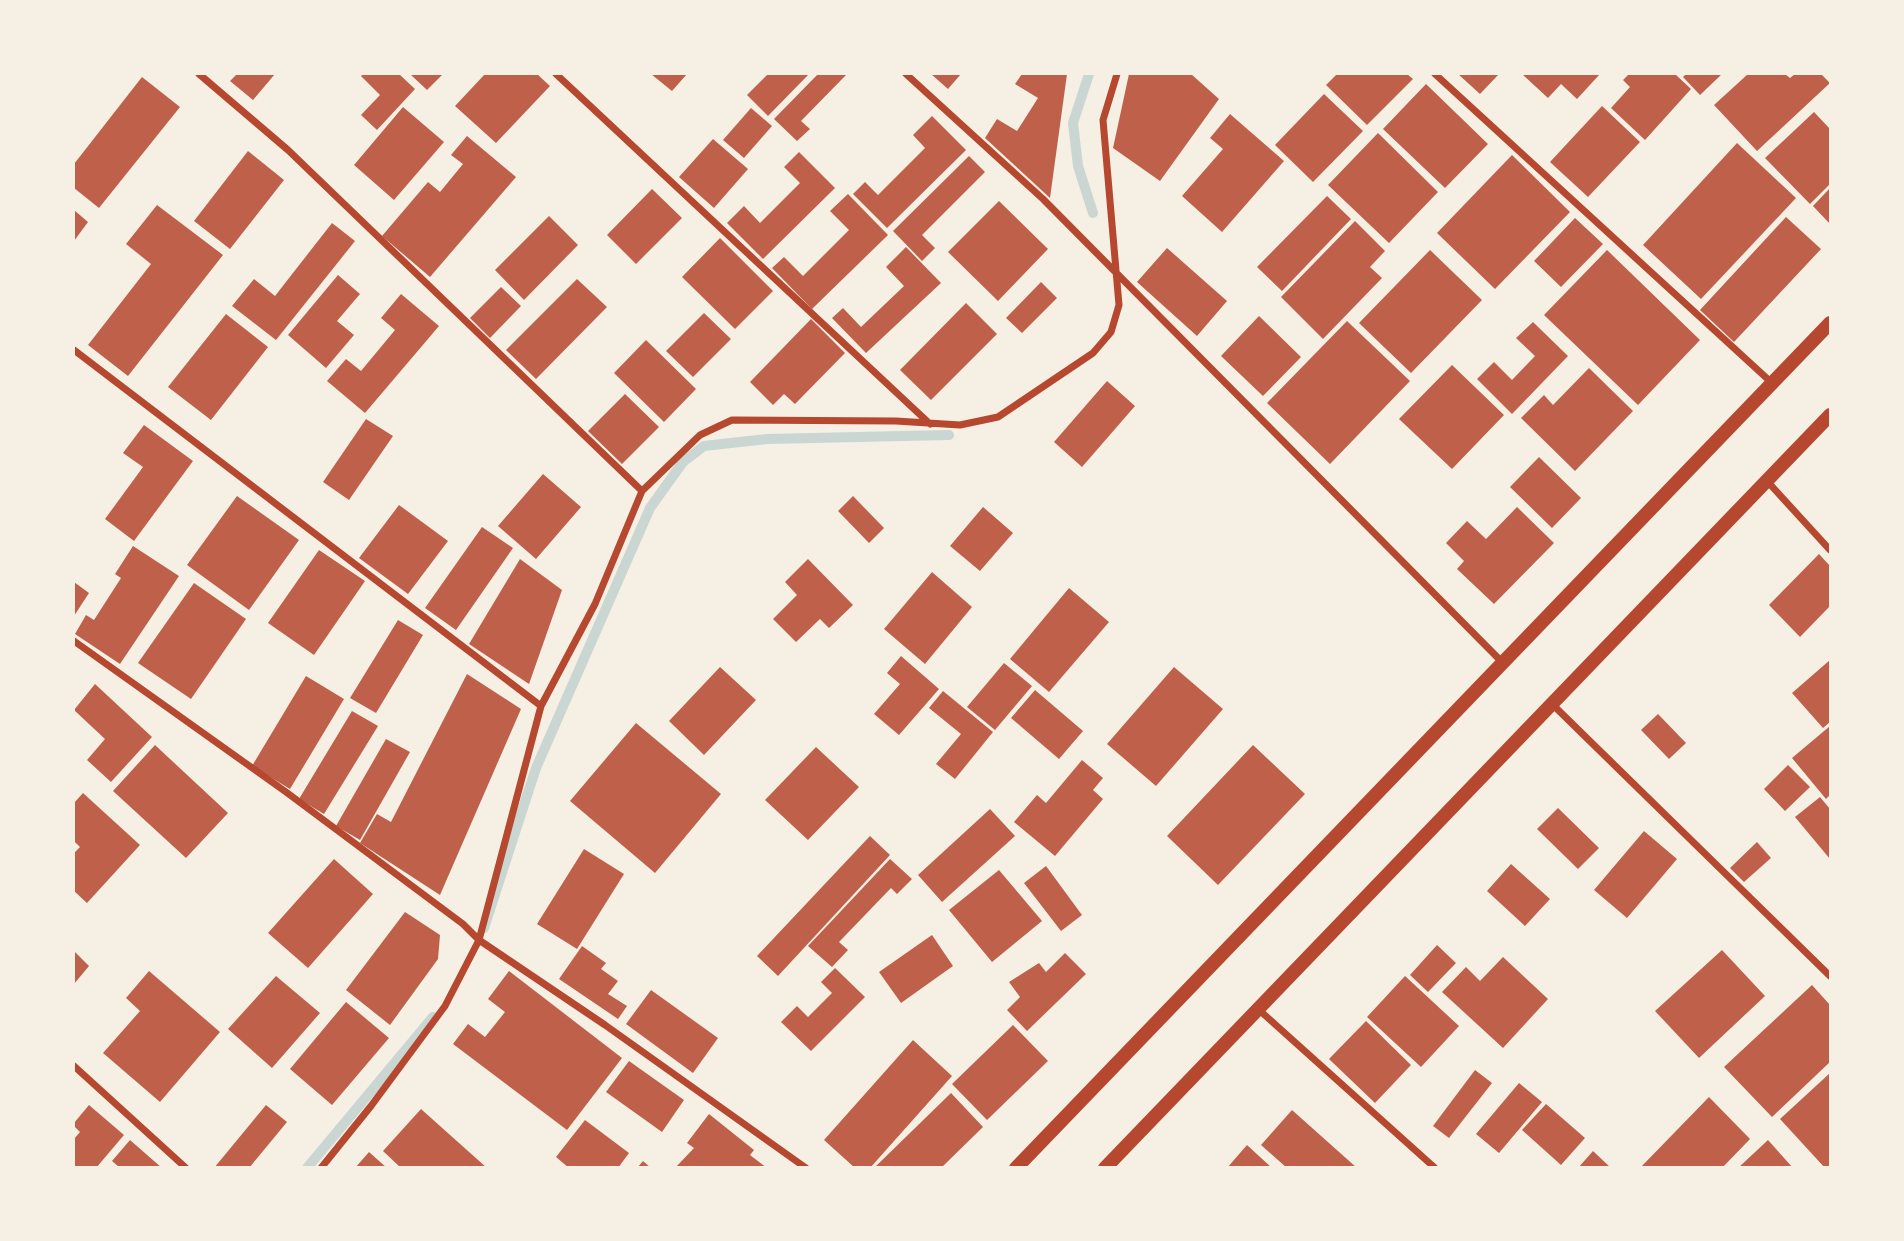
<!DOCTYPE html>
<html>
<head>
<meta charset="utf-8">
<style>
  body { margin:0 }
  #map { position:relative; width:1904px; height:1241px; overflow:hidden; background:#f6efe4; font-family:Jost,sans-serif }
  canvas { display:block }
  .frame { position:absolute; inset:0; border:75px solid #f6efe4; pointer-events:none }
</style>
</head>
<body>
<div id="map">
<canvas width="1904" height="1241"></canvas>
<div class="frame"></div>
</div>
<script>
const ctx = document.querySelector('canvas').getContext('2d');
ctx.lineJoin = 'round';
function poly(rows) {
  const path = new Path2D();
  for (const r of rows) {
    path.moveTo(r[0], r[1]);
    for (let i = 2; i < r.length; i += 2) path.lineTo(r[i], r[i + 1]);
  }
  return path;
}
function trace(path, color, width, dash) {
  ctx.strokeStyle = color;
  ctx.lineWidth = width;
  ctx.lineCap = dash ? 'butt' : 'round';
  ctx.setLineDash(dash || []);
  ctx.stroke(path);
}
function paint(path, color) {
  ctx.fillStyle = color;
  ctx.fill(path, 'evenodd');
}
trace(poly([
  [1089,74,1073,123,1078,166,1093,213],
  [484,928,536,768,650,508,683,462,704,446,767,439,949,435],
  [307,1168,433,1017]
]), '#c9d6d2', 10);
paint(poly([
  [237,74,275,74,253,100,230,81],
  [363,74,399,74,415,89,377,130,361,115,380,95,361,76],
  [410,74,443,74,427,90],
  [485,74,537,74,550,86,496,143,455,106],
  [651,74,687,74,672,91],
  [768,74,809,74,768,116,747,95],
  [818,74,847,74,801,121,810,129,797,141,774,119],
  [931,74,961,74,948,89],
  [1022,74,1067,74,1050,198,985,138,997,119,1017,131,1038,98,1015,84],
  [1129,74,1191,74,1219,99,1160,181,1113,148],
  [1337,74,1407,74,1413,79,1367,125,1326,85],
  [1458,74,1499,74,1480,94],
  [1522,74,1600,74,1577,99,1561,84,1548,98],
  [1629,74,1675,74,1691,89,1645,140,1611,108,1630,87,1623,80],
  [1686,74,1722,74,1700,95,1683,77],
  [1748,74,1785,74,1790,78,1795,74,1821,74,1830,83,1757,151,1714,105],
  [142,77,180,107,99,208,74,188,74,164],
  [1426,84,1488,144,1445,188,1383,129],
  [1324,94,1363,131,1313,182,1275,145],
  [1602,106,1640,142,1588,197,1550,162],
  [403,107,444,142,394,200,354,165],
  [751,108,772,126,744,158,723,140],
  [1814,112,1830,129,1830,184,1810,204,1765,158],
  [1230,114,1284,161,1222,232,1182,196,1223,149,1210,138],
  [932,116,966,150,887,228,853,194,865,182,878,195,925,148,913,135],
  [1378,133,1438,192,1389,243,1328,185],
  [467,136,516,177,430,277,382,236,428,182,440,192,463,164,451,155],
  [713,139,748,169,714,208,679,177],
  [1737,143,1796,198,1701,299,1643,245],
  [248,151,284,180,230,249,194,221],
  [799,152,835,188,763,259,727,223,744,206,760,223,800,183,784,167],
  [1512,155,1570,212,1495,289,1437,233],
  [969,156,985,172,922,235,935,248,922,261,893,231],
  [1830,188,1830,224,1813,206],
  [652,189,682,218,636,264,607,235],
  [848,194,888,235,812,309,772,268,784,257,803,276,849,230,830,211],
  [1327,196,1351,219,1282,291,1257,267],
  [999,201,1048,249,998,301,948,252],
  [157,205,223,255,128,376,88,345,151,264,126,244],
  [74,210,88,222,74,241],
  [549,216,578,245,524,300,495,270],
  [1786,217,1821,249,1734,342,1700,310],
  [1575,218,1603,244,1561,287,1534,261],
  [1355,221,1385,251,1370,267,1382,278,1323,339,1281,297],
  [332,223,355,241,276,340,232,306,254,279,275,296],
  [720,238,773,291,735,329,682,277],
  [906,247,941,283,866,353,832,318,843,308,861,327,904,286,886,267],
  [1167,248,1227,301,1197,336,1137,282],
  [1430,250,1482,300,1411,373,1359,323],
  [1607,250,1700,340,1638,405,1544,315],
  [338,275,360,294,337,321,354,335,326,368,288,335],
  [577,279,607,307,536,379,506,350],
  [1041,282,1057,298,1022,333,1006,318],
  [501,287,521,306,490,338,470,318],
  [401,294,439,326,365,413,327,381,346,359,361,371,395,330,381,318],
  [966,303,997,334,931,400,900,370],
  [704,313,731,339,693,377,666,351],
  [226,314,268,347,211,420,168,387],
  [1259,316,1301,357,1263,396,1221,356],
  [811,319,845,353,795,404,784,394,773,405,750,382],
  [1347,321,1410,381,1330,464,1267,403],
  [1533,322,1568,356,1512,414,1477,379,1494,362,1512,380,1535,356,1516,338],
  [646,340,696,389,664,422,614,373],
  [1452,365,1504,415,1452,469,1399,419],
  [1589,368,1633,411,1575,471,1521,418,1544,395,1553,405],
  [1107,381,1135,406,1082,467,1054,442],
  [625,394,659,427,622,464,588,431],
  [366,419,393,436,349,500,323,482],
  [144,425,193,461,134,541,105,519,143,467,123,453],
  [1539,457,1581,498,1552,528,1510,487],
  [543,474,581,507,536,559,498,526],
  [237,496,299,540,249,610,187,565],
  [853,496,884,528,869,543,838,511],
  [399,505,448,541,408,594,359,558],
  [983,507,1013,533,980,571,950,546],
  [1517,507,1554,543,1494,604,1457,569,1464,561,1446,543,1467,521,1486,539],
  [482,527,513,548,456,630,425,608],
  [133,546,179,576,120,664,75,634,86,615,94,620,121,578,115,574],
  [319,550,365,581,314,655,268,623],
  [1819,554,1830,566,1830,606,1800,637,1769,605],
  [520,559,562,590,529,684,469,644],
  [808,559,853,605,829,628,820,619,796,642,773,619,797,595,785,582],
  [932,572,972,607,925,664,884,629],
  [74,582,89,593,74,616],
  [194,583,246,619,191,699,138,663],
  [1069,588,1109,622,1049,692,1010,659],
  [398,620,423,635,376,713,350,698],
  [901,656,939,689,899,735,874,714,900,684,887,673],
  [1830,660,1830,722,1823,728,1792,693],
  [1004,663,1032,686,995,730,967,707],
  [720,667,756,700,704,755,669,721],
  [1174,667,1223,709,1156,786,1107,744],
  [467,674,521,709,440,895,360,843,377,814,391,822],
  [306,676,344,699,290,789,252,766],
  [95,684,152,737,111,782,87,760,105,739,74,710],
  [1035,690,1083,731,1059,759,1011,718],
  [943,691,993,732,955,779,936,764,961,734,929,708],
  [352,711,378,726,324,814,299,799],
  [1658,714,1686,743,1669,759,1641,730],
  [636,723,721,794,655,873,570,801],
  [1830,726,1830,795,1826,799,1792,758],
  [386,739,410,752,360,840,336,826],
  [155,745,228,813,186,858,113,791],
  [1253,745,1305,794,1218,885,1167,836],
  [816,747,859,787,808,840,765,800],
  [1082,760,1103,778,1093,790,1103,799,1055,856,1014,822,1037,795,1046,803],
  [1788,765,1810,787,1785,811,1764,789],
  [83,793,140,845,87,903,74,891,74,853,80,847,74,841,74,803],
  [1820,797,1830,809,1830,859,1795,817],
  [1558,808,1599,848,1578,869,1537,829],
  [990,809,1015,836,942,902,918,875],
  [1644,831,1677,859,1627,918,1594,890],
  [870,836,890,855,778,976,757,956],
  [1757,842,1771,858,1744,882,1730,868],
  [584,849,624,874,577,949,537,924],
  [334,859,373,894,308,968,268,933],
  [890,859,912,879,897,894,891,888,839,942,848,950,832,967,808,946],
  [1511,864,1550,899,1525,926,1487,891],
  [1046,866,1082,915,1061,931,1024,883],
  [999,870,1042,921,992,962,949,910],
  [405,912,440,935,438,959,390,1025,346,990],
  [932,935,953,966,901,1003,879,972],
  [1437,945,1456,963,1428,992,1410,975],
  [582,946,606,963,601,969,618,981,608,994,627,1006,618,1019,559,979],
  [1722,950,1765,996,1699,1058,1655,1011],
  [74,951,89,966,74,984],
  [1065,953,1086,974,1027,1031,1007,1010,1020,997,1009,982,1039,963,1046,972],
  [1503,957,1548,999,1503,1048,1442,992,1466,967,1480,981],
  [835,968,865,997,811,1051,781,1022,797,1006,808,1017,832,993,821,982],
  [149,971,220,1032,160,1102,103,1053,140,1011,126,998],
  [509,971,622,1058,567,1130,453,1044,468,1024,485,1037,505,1012,488,999],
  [276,976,320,1013,272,1068,228,1029],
  [1405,976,1459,1026,1421,1067,1367,1017],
  [1812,985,1830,1005,1830,1062,1772,1117,1724,1067],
  [651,990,718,1038,693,1073,626,1024],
  [346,1002,389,1038,332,1105,290,1069],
  [1366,1021,1411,1065,1375,1103,1329,1059],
  [1013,1025,1048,1061,987,1120,952,1084],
  [913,1040,952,1076,870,1168,855,1168,824,1140],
  [629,1061,684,1100,662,1132,606,1092],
  [1475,1070,1492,1083,1449,1138,1433,1126],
  [1830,1073,1830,1168,1825,1168,1780,1119],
  [1519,1083,1542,1102,1499,1153,1476,1134],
  [951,1093,983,1127,941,1168,874,1168],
  [1709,1097,1750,1139,1722,1168,1640,1168],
  [1546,1104,1585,1138,1561,1165,1522,1130],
  [89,1105,124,1135,96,1168,74,1168,74,1139,80,1132,74,1126,74,1123],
  [266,1105,287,1122,249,1168,214,1168],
  [421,1109,487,1168,401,1168,383,1151],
  [1292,1110,1357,1168,1287,1168,1261,1145],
  [709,1114,754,1150,750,1155,767,1168,675,1168,694,1148,687,1143],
  [585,1120,629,1153,618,1168,569,1168,556,1157],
  [130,1140,162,1168,120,1168,112,1161],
  [1768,1140,1793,1168,1738,1168],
  [1247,1145,1272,1168,1227,1168],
  [1593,1151,1611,1168,1578,1168],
  [369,1152,387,1168,355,1168],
  [643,1161,651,1168,637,1168]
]), '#bf614a');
trace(poly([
  [199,74,288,150,642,491],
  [556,74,930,424],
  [906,74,1043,199,1502,662],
  [1435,74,1772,383],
  [74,350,541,706],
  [1767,481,1830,550],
  [74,641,286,792,463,924,479,940,605,1025,806,1168],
  [1552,704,1830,976],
  [1258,1009,1435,1168],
  [74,1066,186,1168],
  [321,1168,371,1106,445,1006,479,940,541,706,595,604,642,491,700,435,732,420,896,421,960,425,998,417,1093,353,1111,332,1119,305,1103,120,1117,74]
]), '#b5482f', 7);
trace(poly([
  [1016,1168,1830,323],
  [1105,1168,1830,415]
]), '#b5482f', 14);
</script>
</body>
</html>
